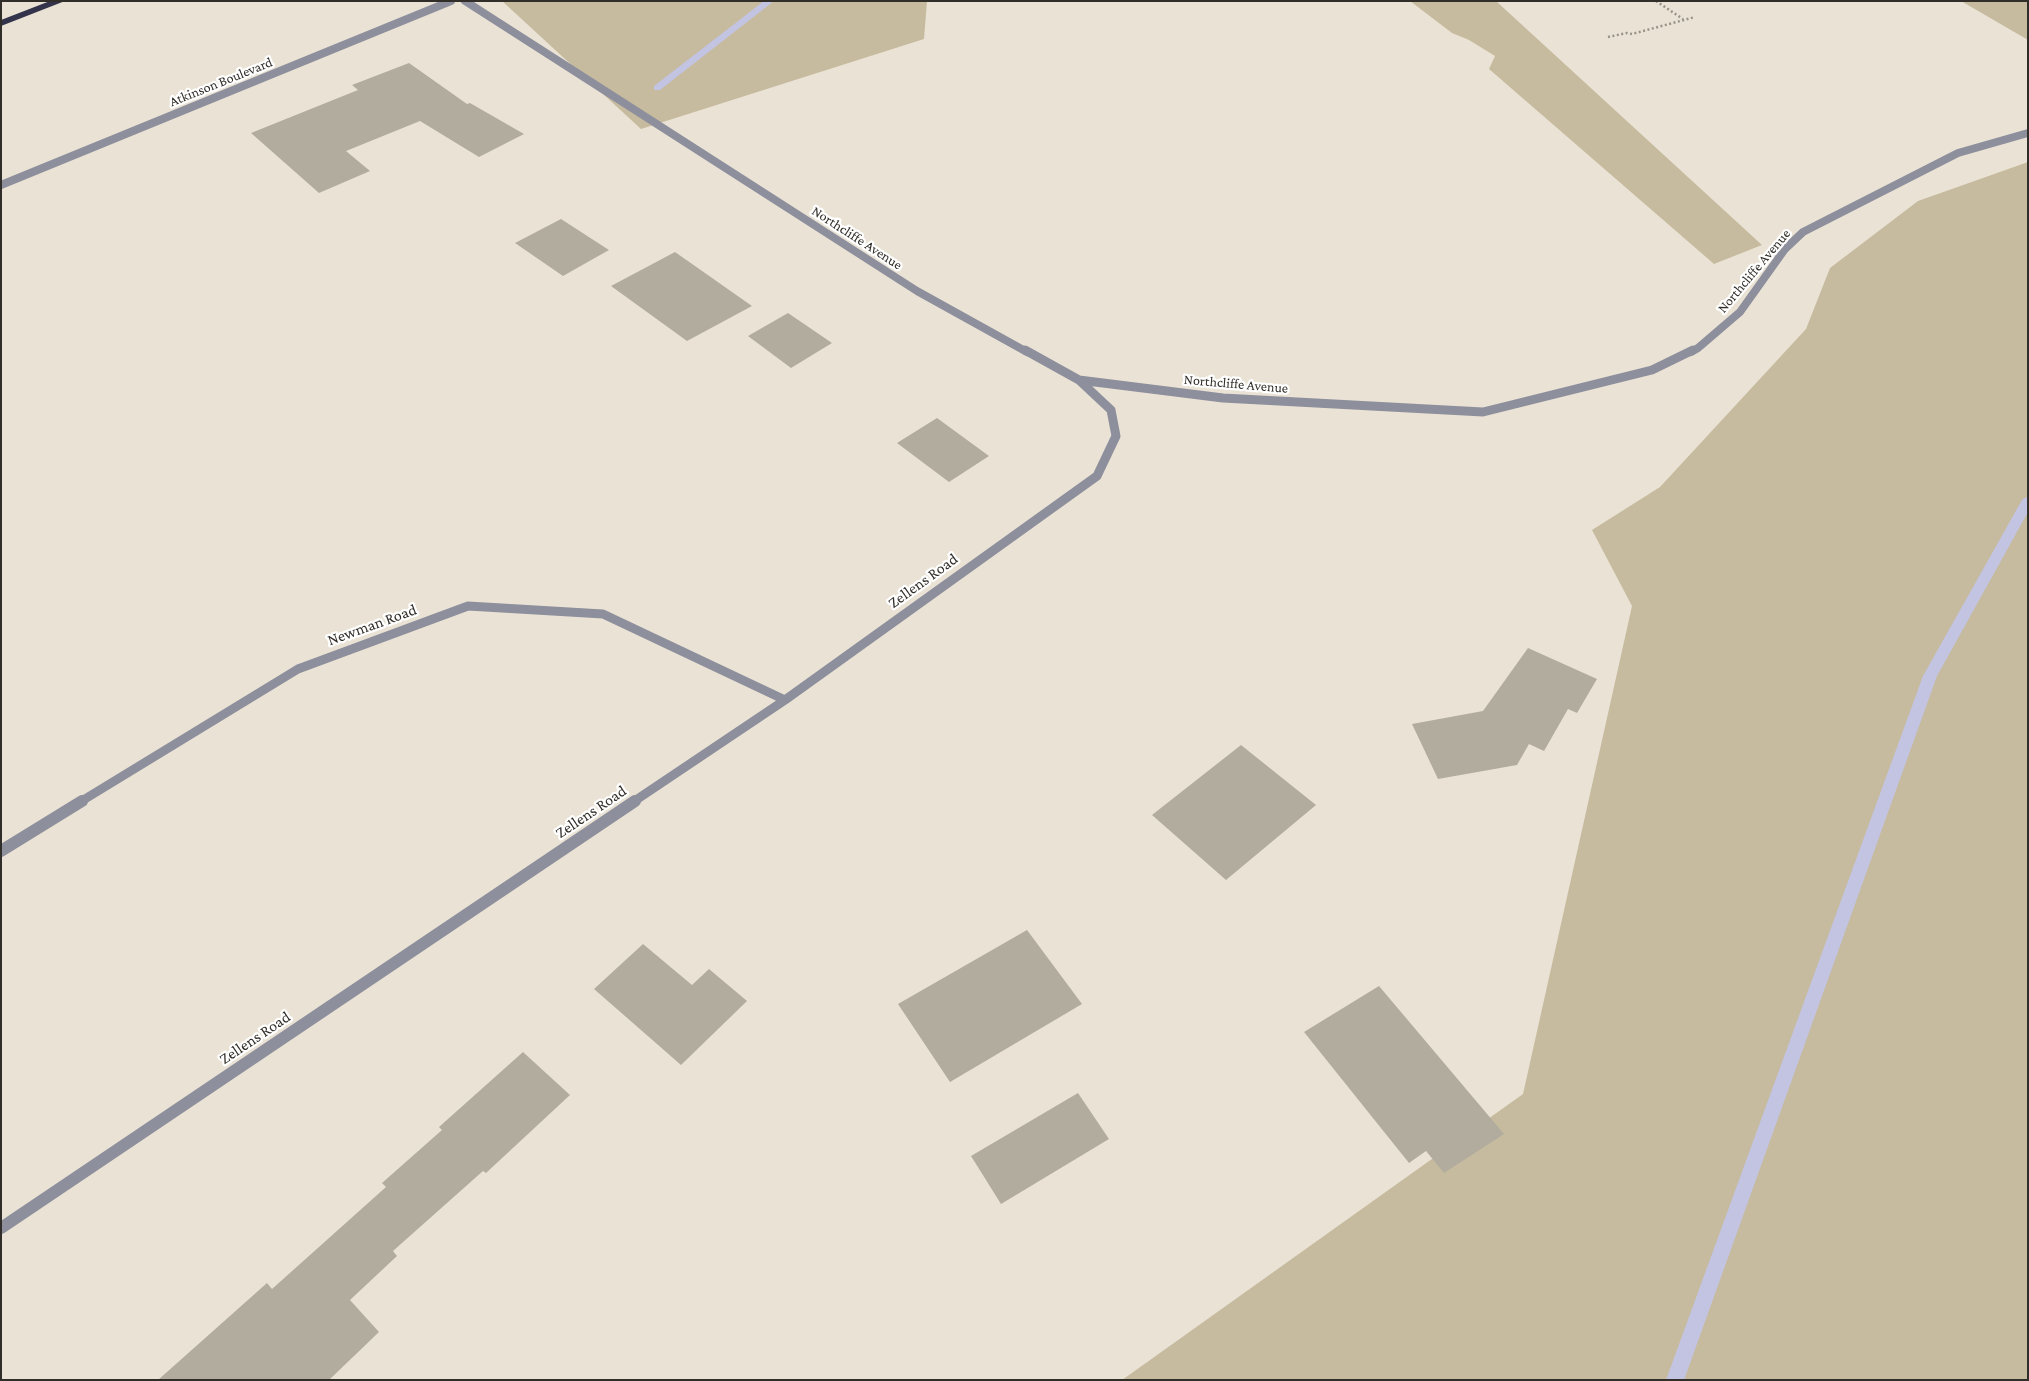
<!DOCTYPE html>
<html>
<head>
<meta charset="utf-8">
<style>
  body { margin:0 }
  #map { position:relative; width:2029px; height:1381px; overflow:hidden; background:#eae3d5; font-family:"Crimson Pro",serif }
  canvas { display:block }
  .frame { position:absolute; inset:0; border:2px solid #312e29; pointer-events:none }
</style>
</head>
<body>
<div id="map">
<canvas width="2029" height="1381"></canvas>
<div class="frame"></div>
</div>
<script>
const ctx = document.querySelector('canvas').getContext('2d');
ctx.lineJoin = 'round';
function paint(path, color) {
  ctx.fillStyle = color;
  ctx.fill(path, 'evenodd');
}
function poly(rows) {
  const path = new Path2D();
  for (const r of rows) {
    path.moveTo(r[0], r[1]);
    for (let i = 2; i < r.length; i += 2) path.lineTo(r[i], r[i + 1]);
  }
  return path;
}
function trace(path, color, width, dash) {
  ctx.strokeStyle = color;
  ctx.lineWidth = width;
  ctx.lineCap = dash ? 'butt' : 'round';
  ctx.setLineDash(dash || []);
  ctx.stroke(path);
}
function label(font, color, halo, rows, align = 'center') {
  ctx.font = font + ' "Crimson Pro",serif';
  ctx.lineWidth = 4.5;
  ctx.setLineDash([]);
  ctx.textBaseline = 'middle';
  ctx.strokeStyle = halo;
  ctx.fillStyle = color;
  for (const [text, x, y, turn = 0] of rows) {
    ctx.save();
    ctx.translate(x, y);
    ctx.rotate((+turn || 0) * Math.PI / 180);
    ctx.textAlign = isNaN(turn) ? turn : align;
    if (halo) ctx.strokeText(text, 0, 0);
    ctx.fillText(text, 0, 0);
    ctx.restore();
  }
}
paint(poly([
  [502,1,927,1,924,39,641,129],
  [1410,1,1496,1,1762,245,1714,264,1489,69,1495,56,1469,40,1452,33],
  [1961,1,2028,1,2028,40],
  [2028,162,2028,1380,1122,1380,1523,1094,1632,606,1592,530,1660,487,1806,329,1830,268,1918,201]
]), '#c7bb9f');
paint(poly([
  [764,1,774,1,660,90,654,90,654,86,764,1],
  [2028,496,2028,512,1937,676,1684,1380,1666,1380,1923,676,2022,500,2028,496]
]), '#c2c4e2');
paint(poly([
  [409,63,467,104,470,103,524,134,479,157,420,121,346,151,370,171,319,193,251,133,358,90,352,85],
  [561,219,609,250,563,276,515,243],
  [675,252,752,306,687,341,611,286],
  [788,313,832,343,791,368,748,336],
  [937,418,989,456,949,482,897,443],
  [1528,648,1597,679,1577,713,1568,709,1544,751,1529,744,1517,765,1438,779,1412,724,1483,711],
  [1241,745,1316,805,1226,880,1152,815],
  [1027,930,1082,1004,950,1082,898,1004],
  [643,944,692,985,709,969,747,1001,681,1065,594,989],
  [1379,986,1504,1134,1444,1173,1426,1151,1409,1163,1304,1032],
  [523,1052,570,1095,486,1173,483,1171,393,1251,397,1256,350,1300,379,1332,329,1380,158,1380,267,1283,272,1289,386,1187,382,1183,442,1130,439,1127],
  [1078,1093,1109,1139,1001,1204,971,1156]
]), '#b2ac9e');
trace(poly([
  [1656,1,1683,19],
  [1608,37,1627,33,1632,34,1695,17]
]), '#989389', 2.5, [2, 2.5]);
trace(poly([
  [465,1,917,291,1027,352],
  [1,185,451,1],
  [1691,352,1698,348,1740,312,1785,249,1803,232,1958,153,2028,133]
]), '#8e8f9c', 8);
trace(poly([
  [1025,350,1079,380,1223,398,1483,412,1652,370,1693,350],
  [80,802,298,669,468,606,603,614,785,700],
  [633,802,785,700,1097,476,1116,436,1111,410,1079,380]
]), '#8e8f9c', 9);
trace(poly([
  [1,851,82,801],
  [1,1228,635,801]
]), '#8e8f9c', 12);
paint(poly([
  [50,1,65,1,1,26,1,20,50,1]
]), '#33344b');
label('14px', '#312e29', '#fff', [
  ["Atkinson Boulevard",221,82,-22],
  ["Northcliffe Avenue",857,238,33],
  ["Northcliffe Avenue",1754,271,-50],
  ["Northcliffe Avenue",1236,384,5]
]);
label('16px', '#312e29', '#fff', [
  ["Zellens Road",923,581,-36],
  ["Newman Road",372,625,-20],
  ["Zellens Road",591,812,-34],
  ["Zellens Road",255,1038,-34]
]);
</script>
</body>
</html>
